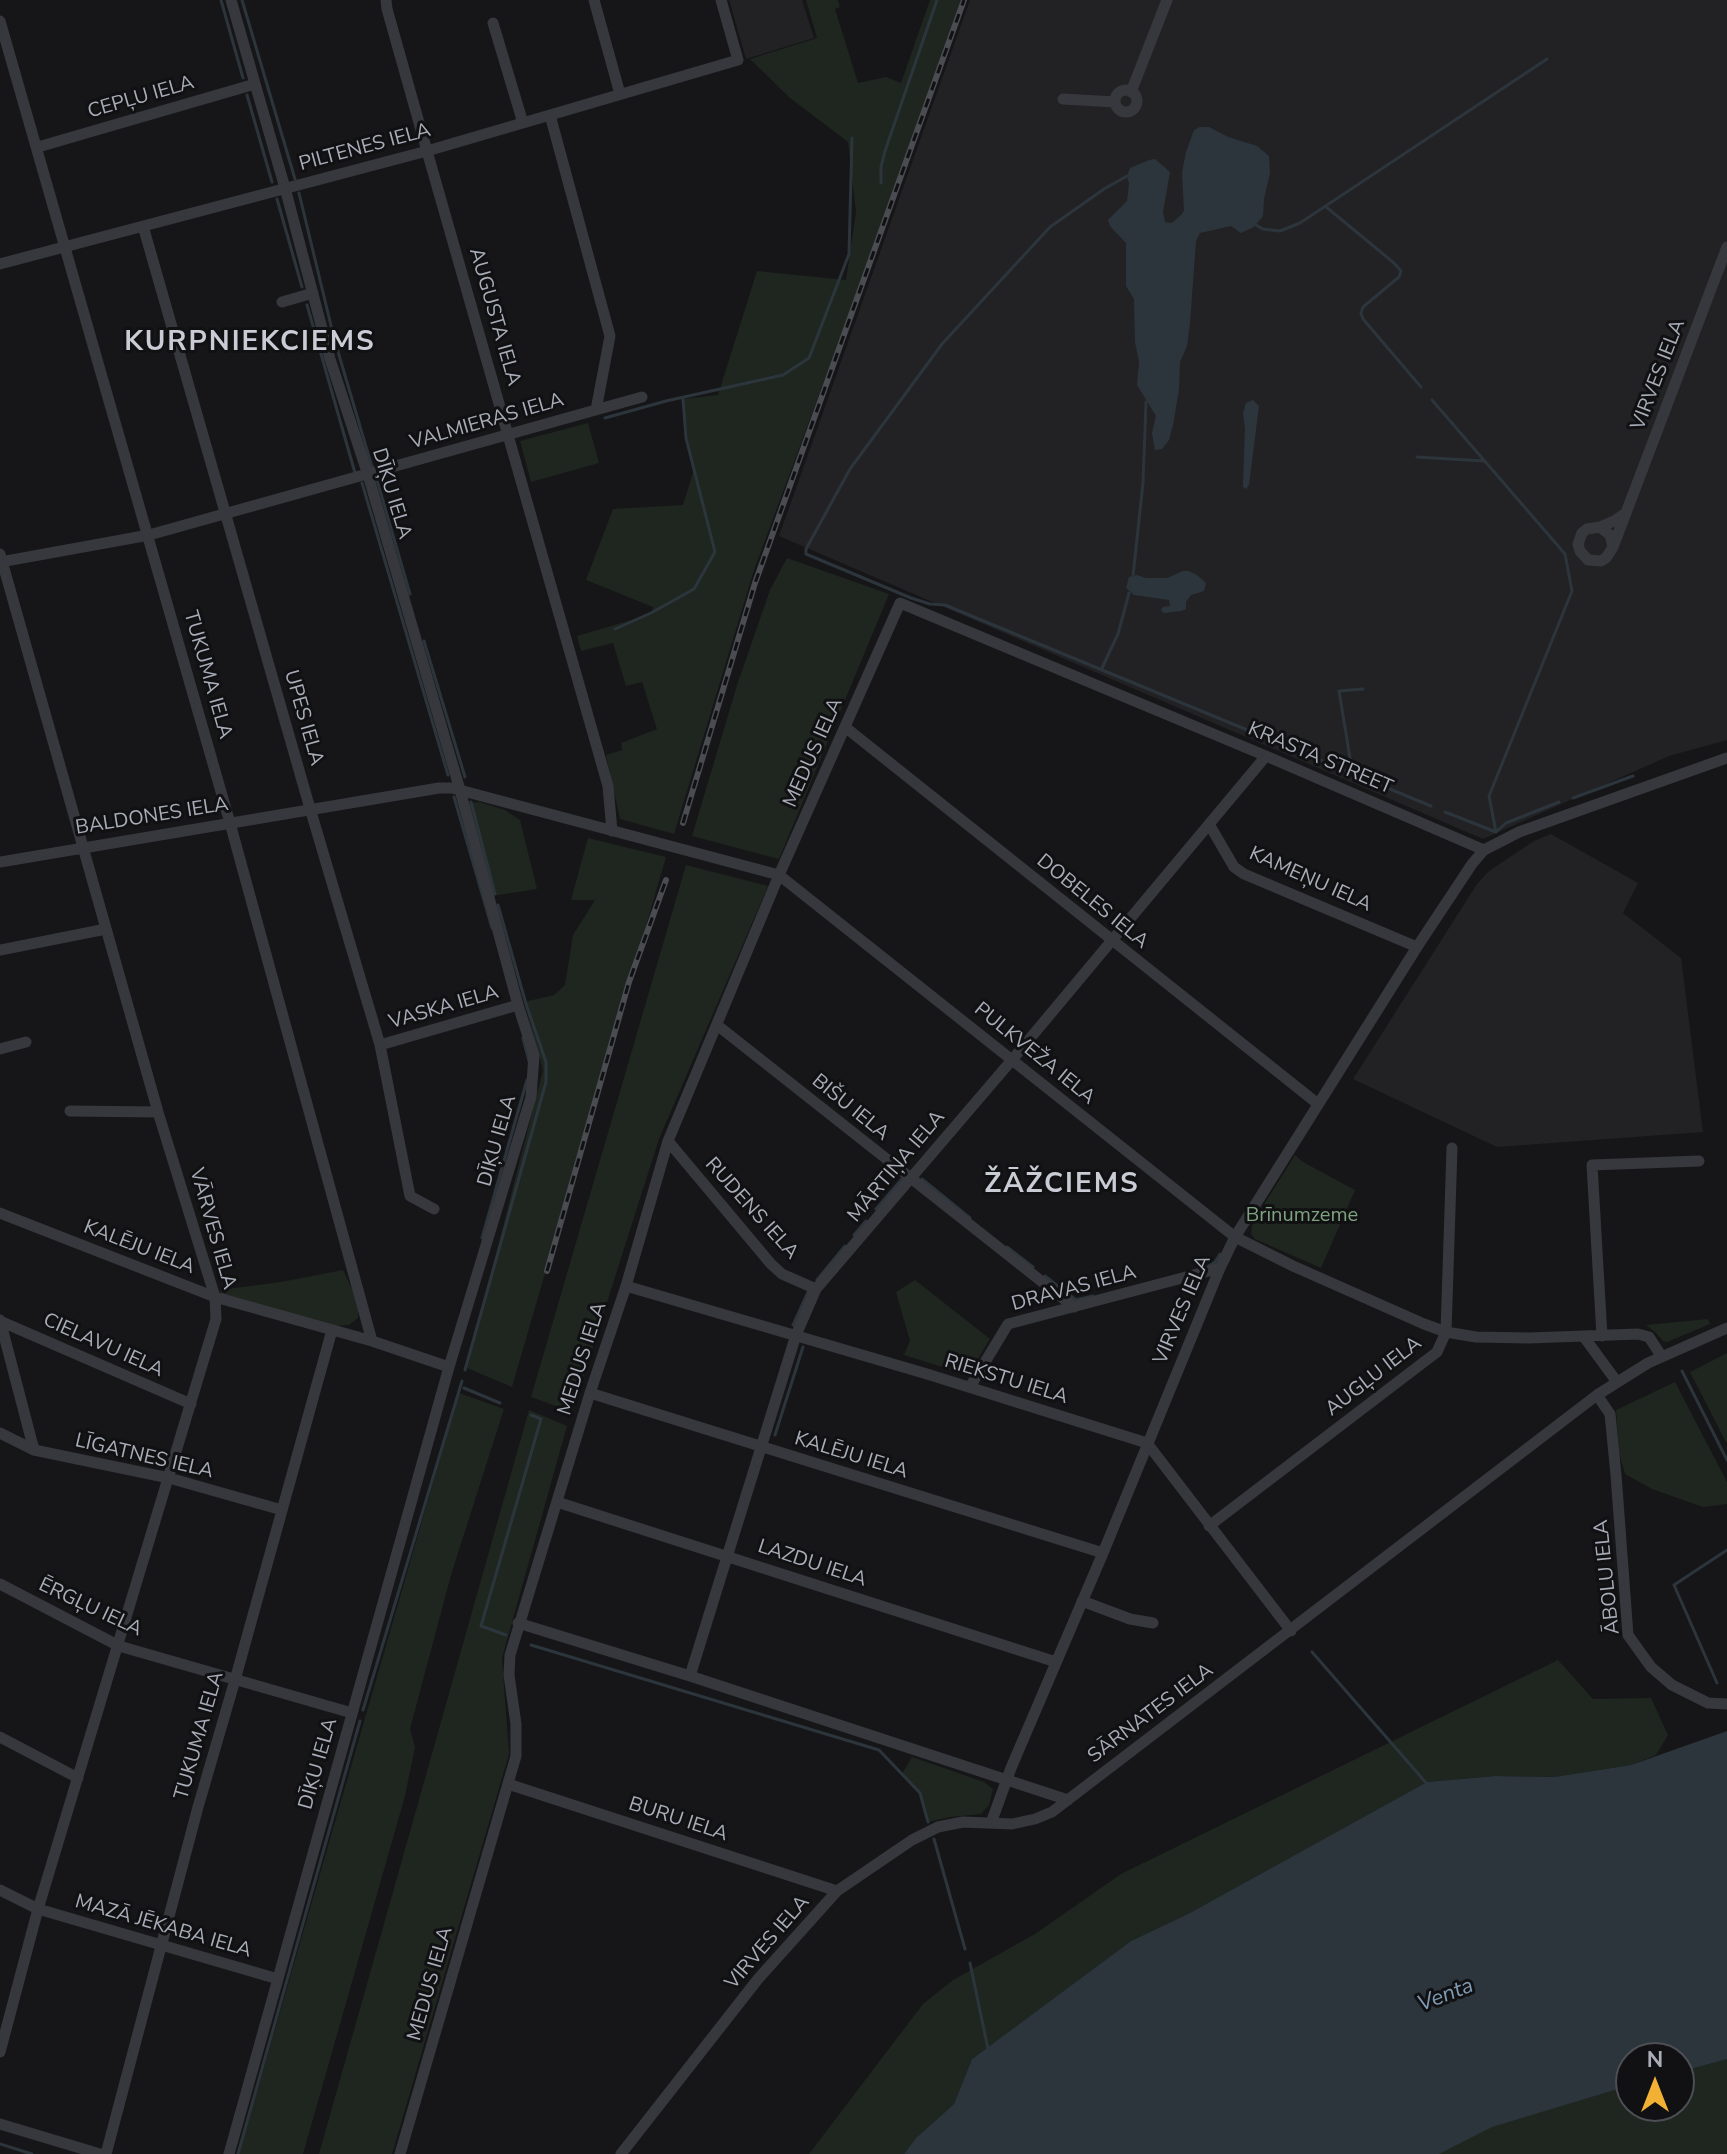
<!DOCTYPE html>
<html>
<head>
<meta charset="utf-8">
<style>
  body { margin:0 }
  #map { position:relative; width:1727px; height:2154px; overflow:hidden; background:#161618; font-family:"Nunito Sans",sans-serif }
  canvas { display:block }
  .north { position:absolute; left:1615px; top:2042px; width:80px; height:80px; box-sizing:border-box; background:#111113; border:2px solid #4d4f55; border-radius:50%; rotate:0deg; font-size:22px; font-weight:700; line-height:32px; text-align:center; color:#a8adb8 }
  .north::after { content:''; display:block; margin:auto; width:28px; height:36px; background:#f2b134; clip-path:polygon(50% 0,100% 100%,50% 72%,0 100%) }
</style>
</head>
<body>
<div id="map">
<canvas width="1727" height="2154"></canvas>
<div class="north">N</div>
</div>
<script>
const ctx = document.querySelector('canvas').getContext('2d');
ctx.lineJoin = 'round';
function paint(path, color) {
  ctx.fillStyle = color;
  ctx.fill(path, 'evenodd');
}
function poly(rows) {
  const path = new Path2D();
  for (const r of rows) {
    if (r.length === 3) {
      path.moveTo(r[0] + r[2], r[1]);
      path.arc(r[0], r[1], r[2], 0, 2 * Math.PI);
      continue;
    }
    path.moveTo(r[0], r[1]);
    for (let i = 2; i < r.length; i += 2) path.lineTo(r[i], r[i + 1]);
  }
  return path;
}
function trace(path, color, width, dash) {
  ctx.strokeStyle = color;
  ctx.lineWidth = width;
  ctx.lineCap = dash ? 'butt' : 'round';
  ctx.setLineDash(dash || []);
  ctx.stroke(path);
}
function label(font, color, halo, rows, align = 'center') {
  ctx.font = font + ' "Nunito Sans",sans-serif';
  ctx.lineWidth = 6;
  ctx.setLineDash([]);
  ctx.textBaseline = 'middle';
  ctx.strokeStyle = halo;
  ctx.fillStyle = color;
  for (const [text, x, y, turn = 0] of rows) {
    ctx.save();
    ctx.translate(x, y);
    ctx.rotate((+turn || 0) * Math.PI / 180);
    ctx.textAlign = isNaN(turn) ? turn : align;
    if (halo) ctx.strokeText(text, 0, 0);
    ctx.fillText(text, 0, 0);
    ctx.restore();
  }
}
paint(poly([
  [729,0,802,0,814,38,746,59],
  [970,0,1727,0,1727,740,1669,756,1483,839,779,536],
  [1551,834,1638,883,1623,913,1681,958,1703,1132,1497,1147,1353,1079,1477,884,1489,871,1534,841]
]), '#222225');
paint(poly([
  [806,0,838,0,840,7,835,9,858,83,886,77,901,83,930,0,961,0,861,282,754,570,674,834,620,819,606,755,622,750,621,743,657,729,642,682,626,686,613,643,581,651,577,636,652,614,653,607,586,580,613,509,683,505,694,469,688,446,683,399,718,395,757,271,846,280,856,212,848,142,790,98,750,59,817,38],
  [588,423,599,463,531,482,520,441],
  [787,558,889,594,779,859,692,836,738,682,770,590],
  [479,802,505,810,520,820,537,889,492,896,469,803],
  [588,838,666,857,512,1387,467,1368,543,1070,524,1002,554,995,565,985,573,935,595,900,571,900],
  [686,865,768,886,659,1139,572,1412,531,1397],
  [1295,1155,1303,1162,1355,1190,1321,1268,1255,1239,1251,1234,1253,1222],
  [343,1270,353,1291,358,1309,358,1318,349,1325,336,1326,222,1295,220,1290,281,1282],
  [915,1280,990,1339,968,1375,904,1355,910,1341,896,1292],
  [1708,1319,1710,1324,1667,1342,1663,1341,1655,1332,1646,1325],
  [1727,1353,1727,1444,1690,1372],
  [1675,1382,1727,1482,1727,1504,1703,1507,1652,1489,1625,1474,1619,1453,1616,1410],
  [459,1393,504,1409,451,1575,410,1729,415,1747,405,1796,303,2154,239,2154],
  [529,1410,567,1426,502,1658,509,1754,392,2154,319,2154],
  [1558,1660,1593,1699,1651,1698,1668,1735,1656,1755,1631,1765,1554,1777,1495,1776,1427,1782,1188,1914,1131,1941,972,2059,954,2104,916,2138,904,2154,809,2154,923,2004,953,1980,1035,1934,1121,1874],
  [912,1757,984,1782,993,1789,989,1805,981,1814,950,1817,928,1822,920,1793,902,1774],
  [1727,1952,1727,2154,1230,2154],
  [1631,2058,1679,2058,1679,2106,1631,2106]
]), '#1e261f');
paint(poly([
  [1200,127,1209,127,1228,137,1257,146,1269,156,1270,173,1264,199,1263,216,1254,227,1241,233,1231,226,1209,231,1200,233,1196,241,1190,323,1187,346,1180,362,1179,389,1173,425,1169,440,1162,449,1155,450,1152,433,1156,416,1137,385,1139,362,1135,342,1134,299,1126,286,1126,243,1110,226,1108,220,1127,201,1129,184,1127,176,1130,168,1149,160,1155,159,1170,172,1163,212,1165,222,1172,223,1182,214,1184,210,1182,172,1186,152,1194,130],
  [1253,400,1259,406,1249,485,1246,489,1243,487,1243,481,1245,429,1243,413,1246,403],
  [1183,571,1189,571,1197,575,1206,583,1204,591,1191,595,1186,602,1186,609,1181,611,1164,613,1161,610,1163,607,1170,606,1169,600,1134,595,1126,588,1129,577,1137,575,1146,578,1167,578],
  [1727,1731,1727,2059,1679,2072,1679,2058,1631,2058,1631,2085,1492,2127,1439,2154,904,2154,916,2138,954,2104,972,2059,1131,1941,1188,1914,1427,1782,1495,1776,1554,1777,1631,1765]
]), '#2c353c');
trace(poly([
  [221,0,243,78],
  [242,0,295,179],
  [247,95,272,182],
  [1127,176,1104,189,1050,227,942,344,850,469,806,549,806,554,911,598,930,604,945,605,1431,806],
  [881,183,881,167,885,151,937,0],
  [299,193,334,338,372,467],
  [277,199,302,287],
  [1325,206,1394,263,1401,271,1399,277,1363,307,1361,313,1363,319,1421,387],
  [1256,225,1263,229,1280,231,1300,223,1547,59],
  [307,305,355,473],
  [1432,400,1565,554,1572,591,1489,796,1496,832],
  [605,418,666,401,783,375,809,358,849,254,852,138],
  [1417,457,1484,461],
  [377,480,410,594],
  [362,483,448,775],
  [1133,576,1143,483,1146,402],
  [615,629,651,613,694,589,715,552,686,438,683,399],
  [424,641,465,777],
  [1101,670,1118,634,1129,593],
  [1350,758,1339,691,1363,689],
  [454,797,492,928],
  [1573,798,1633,776],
  [471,802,495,894],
  [1445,812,1496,832],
  [1496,832,1506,823,1559,802],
  [523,1038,529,1061],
  [922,1179,970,1218],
  [876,1209,902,1179],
  [854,1235,866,1221],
  [482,1238,527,1080],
  [1007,1247,1033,1267],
  [1209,1266,1215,1262,1220,1254],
  [1045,1276,1059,1287],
  [817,1280,845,1246],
  [1064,1291,1076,1300,1093,1296],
  [793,1325,808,1292],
  [465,1370,546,1082,546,1062,526,1004,498,905],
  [1682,1371,1727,1460],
  [464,1388,500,1403],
  [775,1435,803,1347],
  [506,1635,481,1626,541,1419,531,1415],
  [531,1645,879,1750,920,1793,928,1822],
  [1312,1652,1428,1785],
  [1717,1683,1674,1585,1727,1550],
  [363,1710,462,1381],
  [934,1839,965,1949],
  [970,1963,988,2049],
  [0,2144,32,2154],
  [238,2154,360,1721]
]), '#2c353c', 3);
trace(poly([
  [386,0,387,9,427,151,608,786,612,831],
  [594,0,620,94],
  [0,21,230,823,372,1341],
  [493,23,523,123],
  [1126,101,11],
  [1131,92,1167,0],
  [1063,99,1115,102],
  [550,115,610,336,596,410],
  [38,147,255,84],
  [143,226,309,805,380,1045,410,1196,434,1209],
  [0,264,427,151,738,60,721,0],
  [282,302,313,293],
  [1600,527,1610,535,1613,547,1606,558,1601,561,1588,560,1580,551,1578,544,1582,533,1587,529,1600,527,1614,521,1623,515],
  [1613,547,1727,247],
  [0,554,158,1112,215,1297,216,1319,38,1909,0,2052],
  [0,562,149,535,642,397],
  [845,727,1318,1104],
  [1209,824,1234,867,1244,874,1417,947],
  [0,862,439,788,452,788,779,875,1235,1237,1293,1266,1424,1324,1446,1332,1476,1337,1529,1338,1638,1334,1649,1337,1662,1357],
  [0,950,106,929],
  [717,1025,1074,1307],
  [380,1045,518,1005],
  [0,1049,26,1042],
  [70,1111,158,1112],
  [668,1141,771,1264,782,1274,816,1289],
  [0,1213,215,1297,372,1341,449,1367],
  [626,1286,927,1374,1147,1443,1291,1631],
  [0,1320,34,1450],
  [0,1321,191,1404],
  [1602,1336,1592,1165,1699,1161],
  [1584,1337,1617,1382],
  [970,1387,1008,1324,1220,1268],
  [590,1393,1103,1553],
  [1597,1395,1610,1414,1616,1475,1628,1635,1651,1667,1672,1685,1708,1703,1727,1704],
  [0,1433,34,1450,169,1478,282,1510],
  [557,1502,1056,1662],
  [1209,1526,1437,1352,1446,1332,1452,1148],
  [0,1584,119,1646,352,1713],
  [1082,1601,1130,1619,1153,1623],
  [518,1623,690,1676,1068,1800],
  [690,1676,796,1335,816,1289,1017,1054,1266,756],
  [0,1737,78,1778],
  [508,1784,837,1891],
  [991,1823,1011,1768,1103,1553,1220,1268,1235,1237,1417,947,1472,864,1484,850,1519,832,1727,758],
  [0,1890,38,1909,278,1979],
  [0,2124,100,2154],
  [106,2154,198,1807,235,1680,332,1330],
  [229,2154,449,1367,531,1097,534,1055,518,1005,460,790,368,475,330,359,285,188,231,0],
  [400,2154,516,1756,516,1724,509,1675,510,1655,590,1393,626,1286,668,1141,779,875,900,603,1266,756,1484,850],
  [621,2154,758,1979,837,1891,912,1840,938,1827,963,1822,1012,1824,1035,1819,1052,1812,1597,1395,1648,1363,1727,1328]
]), '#37383d', 11);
const rail = poly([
  [683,823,755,583,964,0],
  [547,1271,629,982,666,880]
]);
trace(rail, '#4a4c52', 6);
trace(rail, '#111113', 3, [9]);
label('20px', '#a8adb8', '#111113', [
  ["CEPĻU IELA",141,98,-16],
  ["PILTENES IELA",365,148,-15],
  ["AUGUSTA IELA",494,317,74],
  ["VIRVES IELA",1659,375,-69],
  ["VALMIERAS IELA",487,422,-16],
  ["DĪĶU IELA",391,494,73],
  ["TUKUMA IELA",207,675,74],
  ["UPES IELA",303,718,74],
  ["MEDUS IELA",814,753,-66],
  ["KRASTA STREET",1320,759,23],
  ["BALDONES IELA",152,817,-9],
  ["KAMEŅU IELA",1310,880,24],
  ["DOBELES IELA",1092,902,39],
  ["VASKA IELA",444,1008,-16],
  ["PULKVEŽA IELA",1034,1054,39],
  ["BIŠU IELA",850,1108,39],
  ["DĪĶU IELA",498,1141,-74],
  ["MĀRTIŅA IELA",897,1167,-50],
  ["RUDENS IELA",751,1209,48],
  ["VĀRVES IELA",212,1229,74],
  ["KALĒJU IELA",139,1248,21],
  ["DRAVAS IELA",1074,1289,-15],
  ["VIRVES IELA",1183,1310,-67],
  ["CIELAVU IELA",103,1346,24],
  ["MEDUS IELA",583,1359,-72],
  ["AUGĻU IELA",1374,1377,-38],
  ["RIEKSTU IELA",1006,1380,17],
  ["KALĒJU IELA",851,1456,17],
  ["LĪGATNES IELA",144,1457,13],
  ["LAZDU IELA",812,1564,18],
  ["ĀBOLU IELA",1608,1577,-96],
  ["ĒRGĻU IELA",90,1608,25],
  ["SĀRNATES IELA",1151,1714,-37],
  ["TUKUMA IELA",200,1736,-74],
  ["DĪĶU IELA",319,1764,-74],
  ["BURU IELA",678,1820,18],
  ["MAZĀ JĒKABA IELA",163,1927,16],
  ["VIRVES IELA",768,1943,-49],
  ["MEDUS IELA",431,1984,-74]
]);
label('20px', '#7fa381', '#111113', [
  ["Brīnumzeme",1302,1216]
]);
label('italic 22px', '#7f9bb3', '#111113', [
  ["Venta",1446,1996,-21]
]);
ctx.letterSpacing = '2px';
label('bold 28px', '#c9ccd4', '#111113', [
  ["KURPNIEKCIEMS",250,343],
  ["ŽĀŽCIEMS",1062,1185]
]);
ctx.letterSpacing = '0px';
</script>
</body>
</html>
